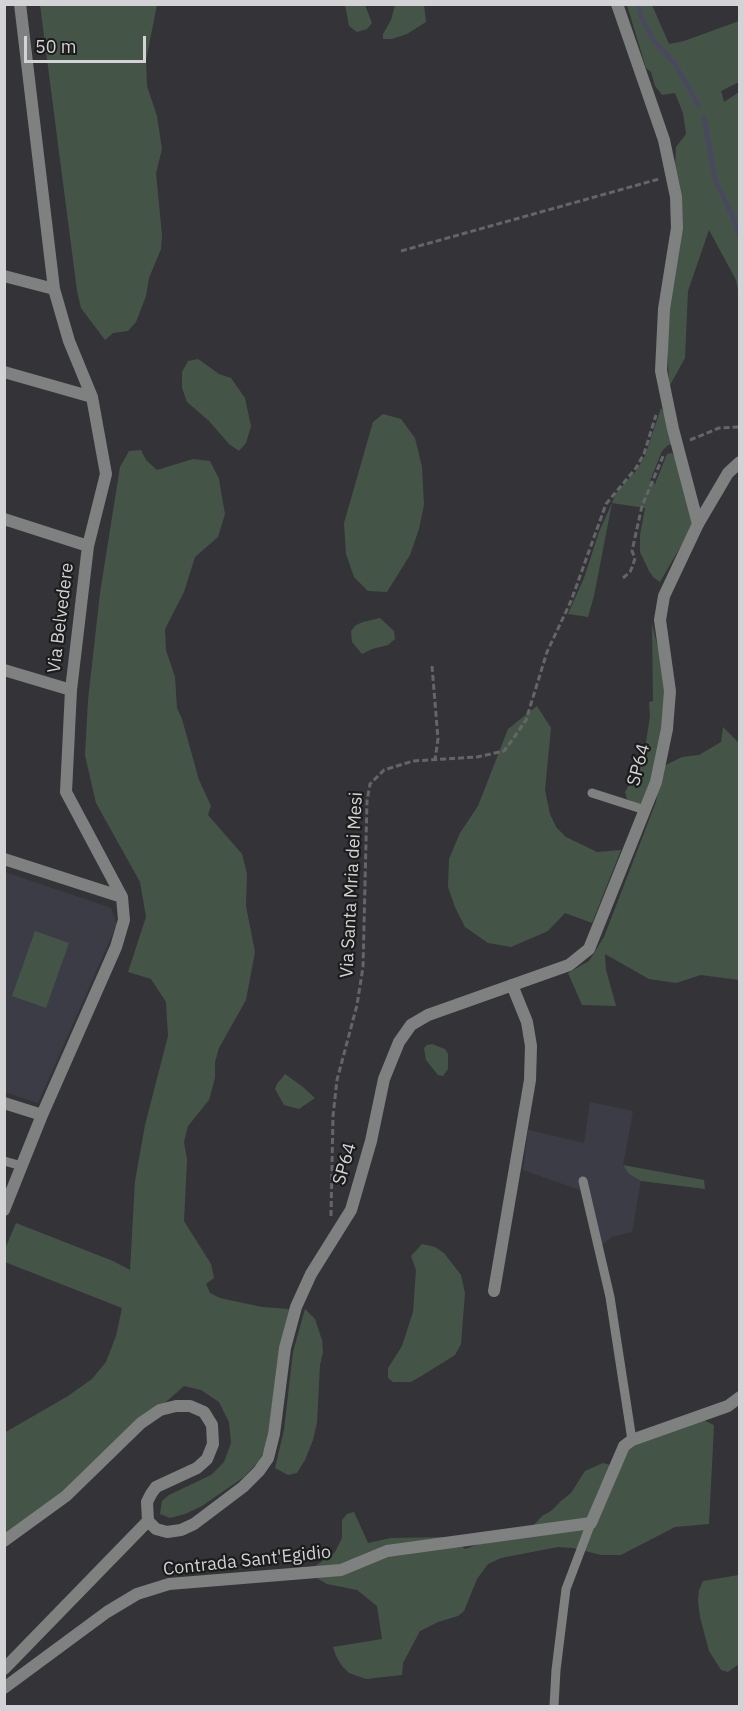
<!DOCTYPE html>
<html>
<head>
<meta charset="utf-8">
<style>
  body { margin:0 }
  #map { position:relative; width:744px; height:1711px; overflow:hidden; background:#343438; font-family:"IBM Plex Sans",sans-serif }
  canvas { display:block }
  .frame { position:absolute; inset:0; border:6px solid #d3d3d6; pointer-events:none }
  .scale { position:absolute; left:24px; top:36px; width:122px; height:27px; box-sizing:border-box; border:3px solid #d3d3d6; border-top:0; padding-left:8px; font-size:18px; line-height:21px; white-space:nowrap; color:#d3d3d6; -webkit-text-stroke:4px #1c1c1d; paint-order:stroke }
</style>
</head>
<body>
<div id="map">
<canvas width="744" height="1711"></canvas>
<div class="frame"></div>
<div class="scale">50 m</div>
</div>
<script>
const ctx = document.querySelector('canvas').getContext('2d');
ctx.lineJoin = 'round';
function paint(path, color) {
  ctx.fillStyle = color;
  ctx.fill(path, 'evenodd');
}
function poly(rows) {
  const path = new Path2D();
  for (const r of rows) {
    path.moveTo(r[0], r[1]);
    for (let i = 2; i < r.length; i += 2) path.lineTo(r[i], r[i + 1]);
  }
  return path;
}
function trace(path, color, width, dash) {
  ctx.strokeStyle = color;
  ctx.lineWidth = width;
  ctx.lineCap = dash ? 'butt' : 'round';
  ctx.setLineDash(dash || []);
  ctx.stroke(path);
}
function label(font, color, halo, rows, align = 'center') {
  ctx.font = font + ' "IBM Plex Sans",sans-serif';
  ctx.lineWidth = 4.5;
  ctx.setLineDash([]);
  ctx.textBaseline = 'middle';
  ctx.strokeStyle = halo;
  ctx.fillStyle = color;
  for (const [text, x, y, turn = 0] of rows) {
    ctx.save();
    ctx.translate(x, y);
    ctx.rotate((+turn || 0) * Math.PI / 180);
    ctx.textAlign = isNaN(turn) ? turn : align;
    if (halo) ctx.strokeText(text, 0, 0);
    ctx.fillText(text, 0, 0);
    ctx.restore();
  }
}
paint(poly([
  [5,872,111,908,117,924,38,1103,5,1092],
  [590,1102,633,1111,623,1165,629,1174,641,1181,632,1232,612,1237,602,1245,595,1247,580,1190,523,1170,528,1130,584,1143]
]), '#3c3c46');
paint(poly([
  [40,5,157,5,146,60,147,86,157,116,162,149,156,173,162,235,161,249,149,278,146,296,136,322,128,331,113,333,105,340,81,308,77,291],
  [345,5,365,5,372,23,367,29,357,32,349,26],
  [395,5,424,5,426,22,407,34,392,39,383,39,383,34,391,20],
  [627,5,652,5,669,44,684,41,739,21,739,82,721,91,724,102,739,92,739,294,736,280,709,230,688,291,685,358,669,387,667,330,676,147,686,134,683,113,675,93,662,95,655,86,651,72,646,68],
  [198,359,219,374,231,378,245,398,251,426,246,443,239,451,229,444,209,421,187,402,182,388,182,372,188,361],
  [661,408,665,413,673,444,668,445,662,451,650,481,655,484,667,454,672,453,675,458,693,525,660,582,654,578,649,571,640,552,640,535,645,508,612,503,594,596,588,617,568,614,584,578,599,532,612,503,616,493,636,471,645,456],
  [383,414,401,419,415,438,422,467,424,505,419,529,410,555,387,592,368,591,354,577,346,554,344,523,373,422],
  [141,450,146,460,157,470,193,459,210,461,219,479,221,491,225,514,218,537,195,557,184,592,165,629,166,650,175,677,177,708,182,719,199,780,211,806,208,815,242,854,247,874,246,906,255,952,246,1000,219,1048,215,1062,215,1078,209,1100,188,1126,184,1142,187,1160,184,1221,211,1264,214,1278,206,1284,210,1293,220,1298,262,1307,289,1309,281,1343,266,1447,258,1462,244,1477,202,1506,185,1514,170,1518,160,1514,162,1501,169,1495,211,1475,224,1462,231,1443,229,1422,219,1402,201,1390,184,1386,61,1495,5,1536,4,1433,68,1396,92,1379,106,1362,116,1336,122,1308,5,1262,5,1249,16,1223,113,1261,130,1270,135,1181,145,1125,168,1036,166,1002,151,979,128,972,146,917,140,882,96,803,85,755,88,700,100,593,120,467,129,451],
  [380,618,394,631,395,639,388,645,372,649,362,654,352,642,351,631,356,625,363,622],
  [652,624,663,668,668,727,643,804,637,805,627,799,625,792,643,762,650,716,649,702,653,701],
  [537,706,551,728,545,790,550,814,556,827,566,837,597,852,621,850,592,923,565,913,548,931,511,947,488,943,465,927,455,907,448,887,449,859,460,833,478,806,508,729],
  [723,727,739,743,739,980,701,975,676,983,649,979,605,954,606,970,616,1006,582,1005,568,973,589,961,604,937,656,802,662,767,682,757,699,755,721,742],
  [35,931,69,943,46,1008,12,996],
  [432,1044,445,1049,448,1054,448,1069,443,1076,438,1075,426,1060,424,1048,427,1045],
  [285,1074,303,1087,315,1098,299,1109,284,1105,275,1089,277,1084],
  [623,1165,704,1180,705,1189,641,1181,629,1174],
  [422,1244,435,1247,444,1253,461,1275,465,1293,461,1344,455,1355,423,1375,411,1382,393,1382,388,1378,388,1368,402,1346,413,1312,416,1270,411,1256],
  [305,1309,315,1319,322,1340,323,1352,320,1365,317,1423,313,1440,305,1460,297,1473,288,1475,275,1468,284,1430,293,1352],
  [699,1418,714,1425,709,1524,675,1527,621,1555,601,1555,573,1548,558,1547,501,1558,488,1564,477,1579,464,1611,458,1616,438,1622,420,1631,403,1663,402,1675,366,1679,349,1673,342,1666,336,1656,333,1647,382,1639,377,1606,357,1590,327,1584,315,1577,314,1567,335,1552,342,1538,342,1520,347,1514,354,1512,368,1543,391,1538,451,1537,465,1549,485,1542,526,1534,542,1516,551,1511,561,1501,571,1493,585,1471,603,1463,610,1465,636,1443],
  [739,1575,739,1664,728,1672,721,1670,709,1651,700,1617,698,1601,699,1590,703,1581]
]), '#445548');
trace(poly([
  [638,4,642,19,654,41,675,64,699,106],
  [704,118,715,179,734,220,740,238]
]), '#494860', 4.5);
trace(poly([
  [401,251,659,179],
  [690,440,719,428,740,427],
  [623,578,630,572,633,565,635,558,632,551,642,506,664,454],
  [432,666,438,739,435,760],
  [331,1216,333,1116,337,1080,357,1005,363,967,367,801,370,784,384,770,413,761,477,757,504,751,513,739,526,720,547,652,571,601,606,504,636,468,644,454,656,415]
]), '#656569', 3, [6, 3]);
trace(poly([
  [592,793,645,810],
  [4,1161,22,1166],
  [583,1181,610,1297,632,1440],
  [554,1706,556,1670,566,1589,591,1523]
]), '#7f8180', 9);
trace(poly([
  [617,4,664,140,676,197,677,228,664,309,661,371,673,429,698,524],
  [4,276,54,289],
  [4,372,92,397],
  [4,519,88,546],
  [4,670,71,690],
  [4,859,122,897],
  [4,1103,42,1115],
  [4,1210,42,1115,116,947,124,920,122,897,66,792,71,690,88,546,106,474,92,397,69,341,54,289,20,4],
  [494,1291,530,1080,531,1046,527,1022,512,985],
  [4,1688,107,1612,137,1594,169,1584,341,1570,387,1551,591,1523,624,1446,632,1440,728,1406,740,1397]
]), '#7f8180', 12);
trace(poly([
  [4,1541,66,1496,141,1423,160,1410,176,1406,190,1406,204,1412,212,1425,213,1444,207,1459,197,1468,156,1487,151,1494,147,1502,148,1521,156,1529,167,1532,181,1530,194,1524,243,1487,259,1471,268,1458,274,1434,285,1348,296,1307,311,1274,351,1210,371,1141,384,1079,399,1042,411,1025,428,1015,569,965,589,949,656,782,667,729,670,691,660,620,664,596,698,524,728,473,740,462],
  [4,1669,148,1521]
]), '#7f8180', 12);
label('18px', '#d3d3d6', '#1c1c1d', [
  ["Via Belvedere",61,618,-83],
  ["SP64",639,765,-75],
  ["Via Santa Mria dei Mesi",352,885,-87],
  ["SP64",345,1164,-74],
  ["Contrada Sant'Egidio",247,1561,-6]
]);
</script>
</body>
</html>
